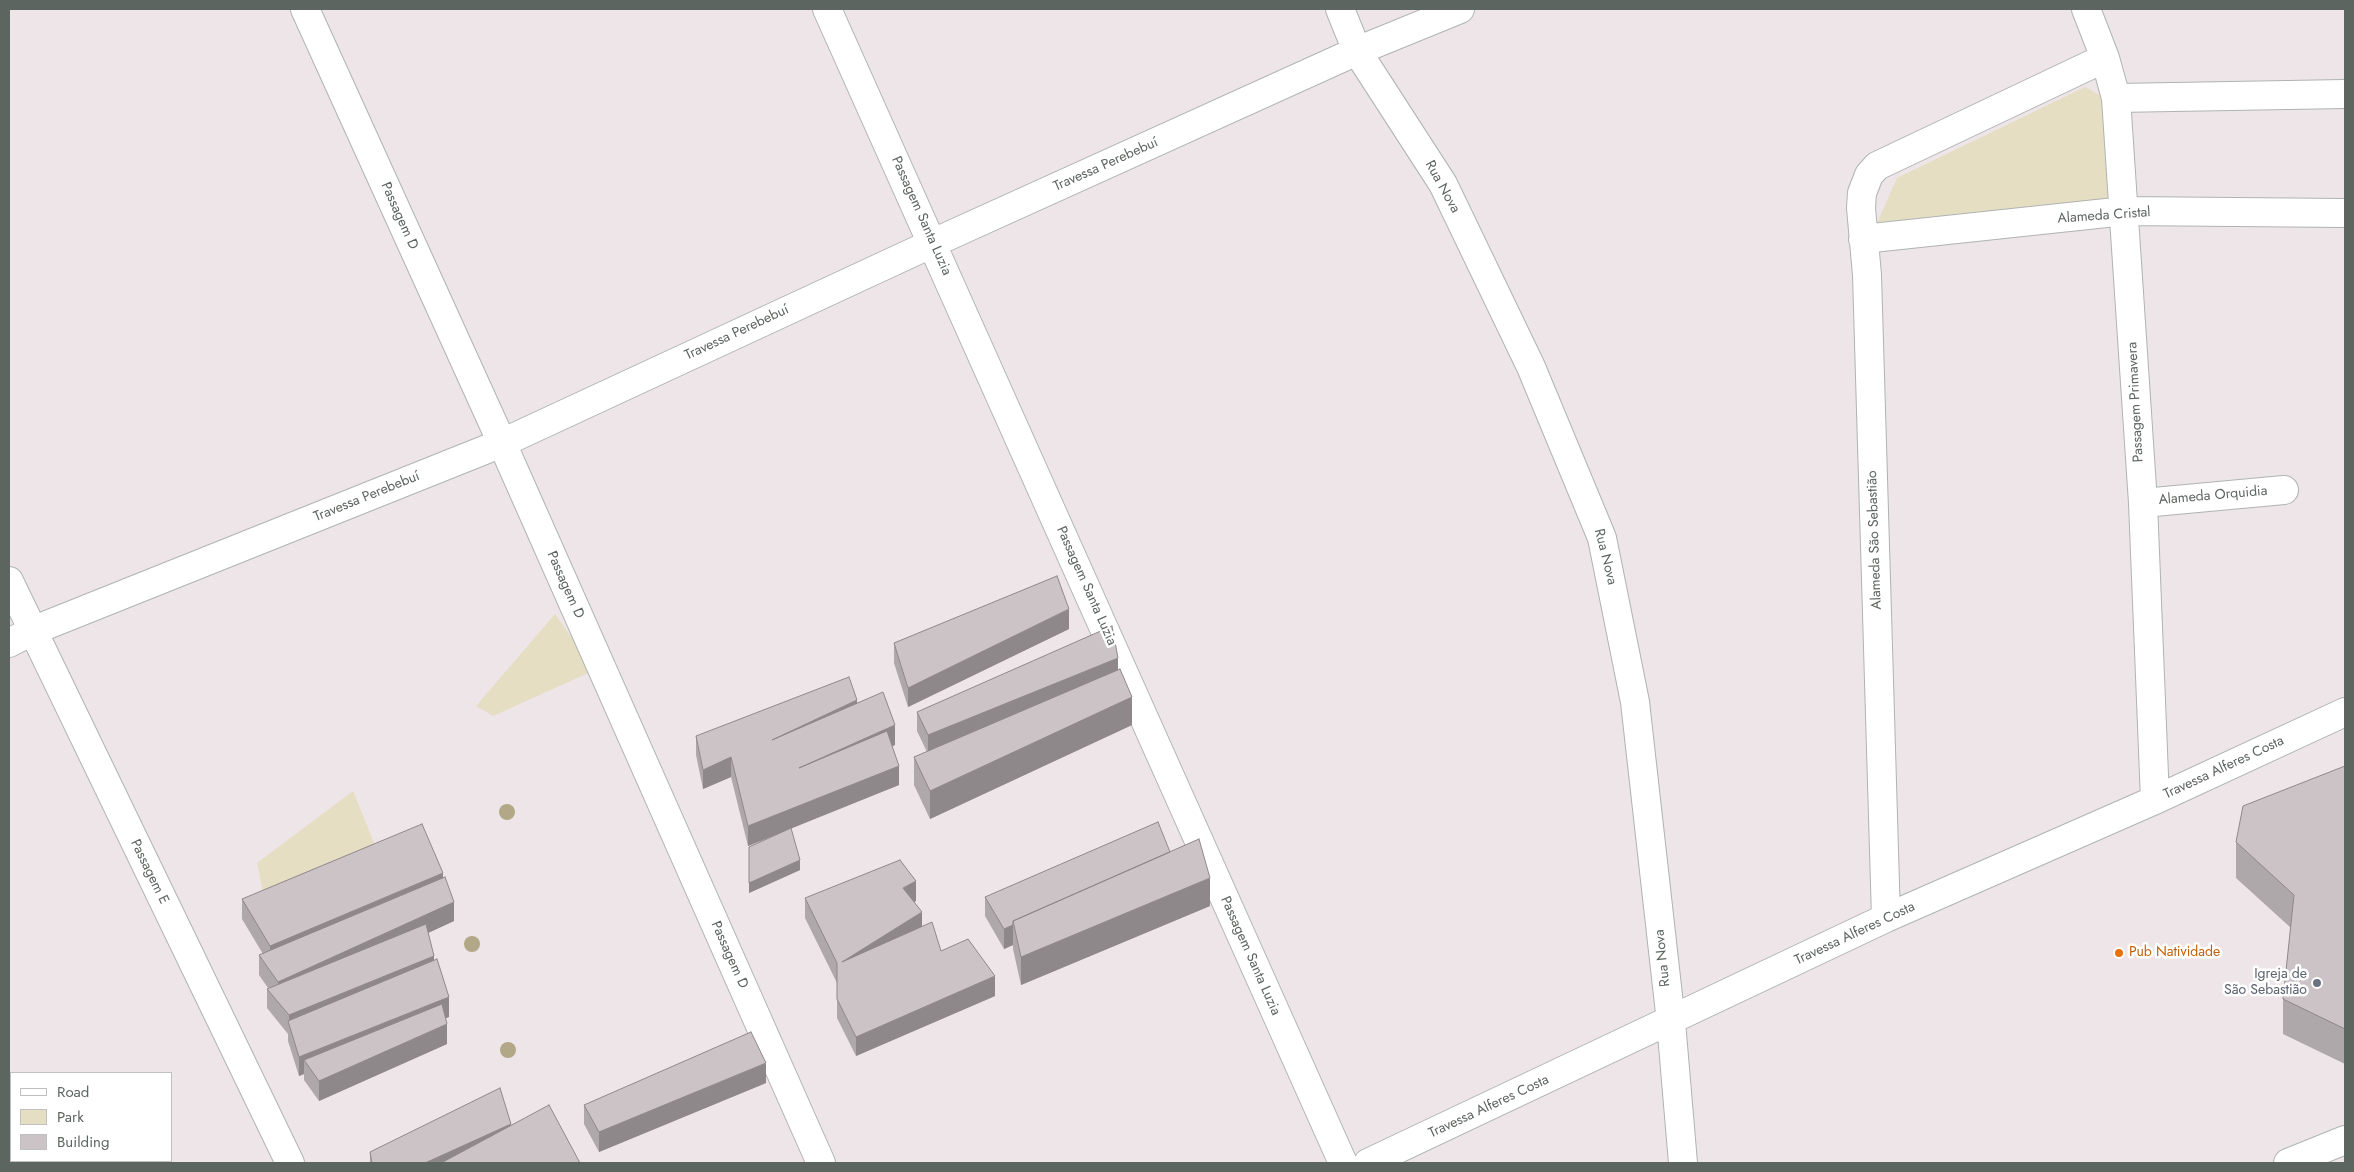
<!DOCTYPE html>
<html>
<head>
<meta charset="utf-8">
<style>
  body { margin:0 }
  #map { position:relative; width:2354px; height:1172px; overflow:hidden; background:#eee5e9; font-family:Jost,sans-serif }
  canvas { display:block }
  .frame { position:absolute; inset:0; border:10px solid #5d6560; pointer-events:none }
  .legend { position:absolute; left:10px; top:1072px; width:162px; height:90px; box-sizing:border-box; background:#fff; border:1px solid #bec1bf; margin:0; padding:6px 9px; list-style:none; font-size:15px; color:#5d6560 }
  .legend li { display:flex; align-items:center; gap:10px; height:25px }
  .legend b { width:25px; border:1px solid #bec1bf }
</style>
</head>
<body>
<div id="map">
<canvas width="2354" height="1172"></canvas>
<div class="frame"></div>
<ul class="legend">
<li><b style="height:6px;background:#fff"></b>Road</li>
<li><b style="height:14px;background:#e5dec3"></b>Park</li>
<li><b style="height:14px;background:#ccc3c7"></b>Building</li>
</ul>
</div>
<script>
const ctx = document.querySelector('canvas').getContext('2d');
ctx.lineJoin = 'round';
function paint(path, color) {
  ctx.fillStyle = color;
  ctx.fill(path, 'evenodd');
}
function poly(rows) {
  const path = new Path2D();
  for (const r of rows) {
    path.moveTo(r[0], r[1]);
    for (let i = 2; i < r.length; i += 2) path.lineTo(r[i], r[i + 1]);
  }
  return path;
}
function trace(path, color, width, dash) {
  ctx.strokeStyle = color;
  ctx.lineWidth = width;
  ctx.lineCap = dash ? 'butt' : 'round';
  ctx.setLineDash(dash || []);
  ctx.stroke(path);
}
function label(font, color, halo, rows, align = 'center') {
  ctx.font = font + ' Jost,sans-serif';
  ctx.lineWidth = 5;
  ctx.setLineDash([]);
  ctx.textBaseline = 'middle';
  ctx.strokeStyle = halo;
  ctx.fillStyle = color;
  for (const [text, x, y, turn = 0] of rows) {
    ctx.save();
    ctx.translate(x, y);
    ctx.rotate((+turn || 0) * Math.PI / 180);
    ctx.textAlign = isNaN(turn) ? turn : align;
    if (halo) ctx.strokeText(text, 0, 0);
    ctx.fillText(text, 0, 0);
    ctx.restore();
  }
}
paint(poly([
  [2085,87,2103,97,2112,200,1872,234,1897,178],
  [555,614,595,670,493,716,476,706],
  [353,791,375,845,265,903,257,863]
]), '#e5dec3');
const minor = poly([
  [305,9,502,443,821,1163],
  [827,9,1343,1163],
  [1340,9,1357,51,1443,184,1531,367,1602,538,1635,702,1671,1022,1683,1163],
  [2086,9,2105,58,2116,98,2143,503,2155,800],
  [2116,98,2345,94],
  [1863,239,2125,211,2345,213],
  [2143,503,2284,490],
  [9,581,290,1163],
  [9,643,32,631,502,443,933,243,1357,51,1460,9],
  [1886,918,1867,275,1861,208,1862,193,1869,175,1877,166,2105,58],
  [1368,1163,1886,918,2155,800,2345,712],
  [2288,1163,2345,1140]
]);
trace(minor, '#aeb4b1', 30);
trace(minor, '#fff', 28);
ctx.fillStyle = '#b2a888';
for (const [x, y] of [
  [507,812],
  [472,944],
  [508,1050]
]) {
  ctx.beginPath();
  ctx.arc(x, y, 8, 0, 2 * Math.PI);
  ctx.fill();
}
paint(poly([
  [1069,629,908,707,894,663,894,643],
  [1118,670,1132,725,930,819,914,785,914,757,927,752,917,731,917,712],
  [857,703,895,745,892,746,899,785,791,828,800,870,749,893,749,847,778,834,748,846,731,777,703,789,696,755,696,736],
  [2345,766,2345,1064,2283,1034,2283,999,2291,928,2236,878,2236,842],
  [1170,852,1210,906,1021,985,1013,949,1013,945,1004,949,985,916,985,897],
  [443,878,454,921,428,933,434,960,449,1017,446,1018,447,1044,319,1101,304,1080,304,1074,299,1076,288,1041,288,1034,267,1008,267,989,268,988,259,975,259,955,263,954,242,919,242,899],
  [805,898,916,901,914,902,922,927,941,951,995,996,856,1056,837,1018,837,983,805,918],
  [766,1083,599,1152,584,1124,584,1105],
  [511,1125,580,1163,370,1163,370,1152]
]), '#afa8ab');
paint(poly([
  [1069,609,1069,629,908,707,908,688],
  [1118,658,1118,677,928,755,928,735],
  [1132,697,1132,725,930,819,930,791],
  [857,700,857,720,772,740],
  [895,725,895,745,799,787,799,768],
  [731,757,731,777,703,789,703,770],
  [899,766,899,785,748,846,748,826],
  [800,860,800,870,749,893,749,883],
  [443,873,443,893,270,966,270,946],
  [1210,878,1210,906,1021,985,1021,957],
  [916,881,916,901,903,907,903,888],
  [454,902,454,921,278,1002,278,982],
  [922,912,922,931,842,962],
  [1013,925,1013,945,1004,949,1004,929],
  [434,956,434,975,289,1025,289,1015],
  [995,976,995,996,856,1056,856,1037],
  [449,997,449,1017,312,1071,304,1060,304,1074,299,1076,299,1057],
  [447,1024,447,1044,319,1101,319,1081],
  [766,1063,766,1083,599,1152,599,1132],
  [511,1124,511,1144,469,1163,425,1163]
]), '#8f888b');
const building = poly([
  [1057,576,1069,609,908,688,894,643,1057,576],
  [1112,626,1118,658,928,735,917,712,1112,626],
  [1120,669,1132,697,930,791,914,757,1120,669],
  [849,677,857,700,772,740,883,692,895,725,799,768,887,731,899,766,748,826,731,757,703,770,696,736,849,677],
  [2345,766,2345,1029,2283,999,2294,895,2236,842,2243,806,2345,766],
  [1158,822,1170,852,1013,921,1013,925,1004,929,985,897,1158,822],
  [422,824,443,873,270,946,242,899,422,824],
  [791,828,800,860,749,883,749,847,791,828],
  [1199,839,1210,878,1021,957,1013,921,1199,839],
  [900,860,916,881,903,888,922,912,842,962,932,922,941,951,968,939,995,976,856,1037,837,999,837,963,805,898,900,860],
  [445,877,454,902,278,982,259,955,445,877],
  [426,924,434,956,289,1015,267,989,426,924],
  [437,959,449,997,299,1057,288,1021,437,959],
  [442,1004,447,1024,319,1081,304,1060,442,1004],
  [751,1032,766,1063,599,1132,584,1105,751,1032],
  [500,1088,511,1124,425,1163,372,1163,370,1152,500,1088],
  [549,1105,580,1163,441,1163,549,1105]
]);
paint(building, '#ccc3c7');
trace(building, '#8f888b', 1);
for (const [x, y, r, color] of [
  [2119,953,5,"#e8710a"],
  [2317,983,5,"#6b7280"]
]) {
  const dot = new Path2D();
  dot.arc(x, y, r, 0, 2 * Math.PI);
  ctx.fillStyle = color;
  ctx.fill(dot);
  trace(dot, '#fff', 2);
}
label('14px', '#5d6560', '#fff', [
  ["Travessa Perebebuí",1106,165,-24],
  ["Rua Nova",1442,187,61],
  ["Passagem D",399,216,66],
  ["Passagem Santa Luzia",921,216,66],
  ["Alameda Cristal",2104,216,-4],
  ["Travessa Perebebuí",737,333,-25],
  ["Passagem Primavera",2136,402,-93],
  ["Alameda Orquidia",2213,496,-5],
  ["Travessa Perebebuí",367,497,-22],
  ["Alameda São Sebastião",1875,540,-92],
  ["Rua Nova",1605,557,76],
  ["Passagem D",565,585,66],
  ["Passagem Santa Luzia",1086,586,66],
  ["Travessa Alferes Costa",2224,768,-25],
  ["Passagem E",149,872,64],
  ["Travessa Alferes Costa",1855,934,-25],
  ["Passagem D",729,955,66],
  ["Passagem Santa Luzia",1250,956,66],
  ["Rua Nova",1663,958,-96],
  ["Travessa Alferes Costa",1489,1107,-25]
]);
label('14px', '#c56008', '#fff', [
  ["Pub Natividade",2129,953]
], 'left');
label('14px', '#5b616d', '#fff', [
  ["Igreja de",2307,975],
  ["São Sebastião",2307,991]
], 'right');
</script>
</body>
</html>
